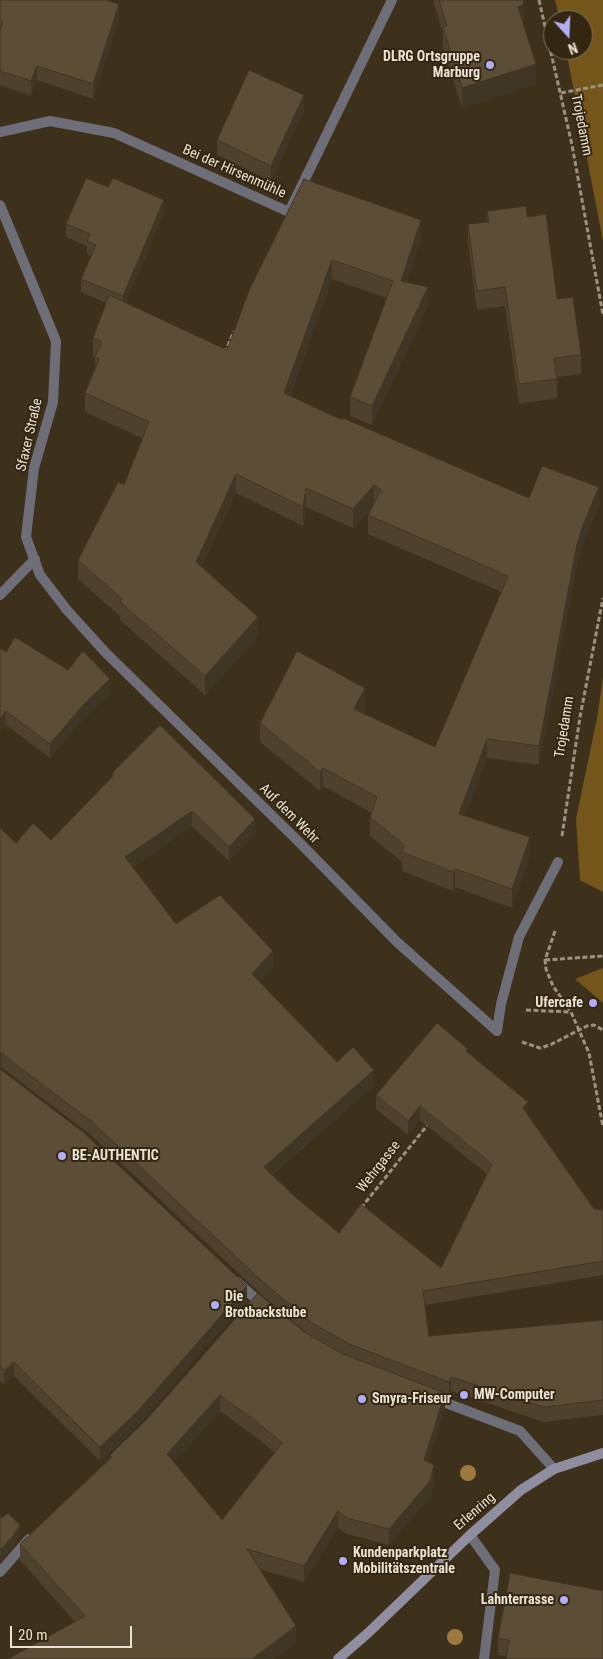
<!DOCTYPE html>
<html>
<head>
<meta charset="utf-8">
<style>
  body { margin:0 }
  #map { position:relative; width:603px; height:1659px; overflow:hidden; background:#3e311b; font-family:"Roboto Condensed",sans-serif }
  canvas { display:block }
  .north { position:absolute; left:543px; top:10px; width:50px; height:50px; box-sizing:border-box; background:#342711; border:1px solid #7d725f; border-radius:50%; rotate:160deg; font-size:14px; font-weight:700; line-height:20px; text-align:center; color:#eae2d4 }
  .north::after { content:''; display:block; margin:auto; width:18px; height:22px; background:#b2adf9; clip-path:polygon(50% 0,100% 100%,50% 72%,0 100%) }
  .scale { position:absolute; left:10px; top:1626px; width:122px; height:22px; box-sizing:border-box; border:2px solid #eae2d4; border-top:0; padding-left:6px; font-size:15px; line-height:18px; white-space:nowrap; color:#eae2d4; -webkit-text-stroke:4px #342711; paint-order:stroke }
</style>
</head>
<body>
<div id="map">
<canvas width="603" height="1659"></canvas>
<div class="north">N</div>
<div class="scale">20 m</div>
</div>
<script>
const ctx = document.querySelector('canvas').getContext('2d');
ctx.lineJoin = 'round';
function paint(path, color) {
  ctx.fillStyle = color;
  ctx.fill(path, 'evenodd');
}
function poly(rows) {
  const path = new Path2D();
  for (const r of rows) {
    path.moveTo(r[0], r[1]);
    for (let i = 2; i < r.length; i += 2) path.lineTo(r[i], r[i + 1]);
  }
  return path;
}
function trace(path, color, width, dash) {
  ctx.strokeStyle = color;
  ctx.lineWidth = width;
  ctx.lineCap = dash ? 'butt' : 'round';
  ctx.setLineDash(dash || []);
  ctx.stroke(path);
}
function label(font, color, halo, rows, align = 'center') {
  ctx.font = font + ' "Roboto Condensed",sans-serif';
  ctx.lineWidth = 4;
  ctx.setLineDash([]);
  ctx.textBaseline = 'middle';
  ctx.strokeStyle = halo;
  ctx.fillStyle = color;
  for (const [text, x, y, turn = 0] of rows) {
    ctx.save();
    ctx.translate(x, y);
    ctx.rotate((+turn || 0) * Math.PI / 180);
    ctx.textAlign = isNaN(turn) ? turn : align;
    if (halo) ctx.strokeText(text, 0, 0);
    ctx.fillText(text, 0, 0);
    ctx.restore();
  }
}
paint(poly([
  [555,0,603,0,603,241,566,50,583,50,583,20,560,20],
  [603,677,603,892,580,880,576,819,597,718],
  [603,968,603,1003,575,979]
]), '#74551a');
trace(poly([
  [539,0,572,145,603,315],
  [561,93,603,85],
  [225,353,234,331],
  [562,836,580,717,603,598],
  [555,931,545,960,546,969,553,986,571,1012,589,1053,603,1127],
  [545,960,603,956],
  [526,1010,571,1012],
  [522,1042,540,1048,550,1045,587,1026,594,1025,603,1030],
  [361,1208,429,1123]
]), '#9c9280', 3, [5, 2.5]);
trace(poly([
  [0,132,50,121,114,133,289,212,392,0],
  [0,205,56,341,53,402,34,468,26,537,40,575,67,610,105,652,299,842,397,942,497,1031],
  [0,595,35,559],
  [497,1031,501,1004,519,937,558,862],
  [237,1282,264,1306],
  [433,1398,520,1431,554,1469],
  [470,1535,495,1570,484,1659],
  [0,1572,29,1539]
]), '#6e6e79', 10);
trace(poly([
  [338,1659,368,1633,470,1535,521,1490,554,1469,603,1453]
]), '#8f8ea1', 10);
ctx.fillStyle = '#9c7a3f';
for (const [x, y] of [
  [468,1473],
  [455,1637]
]) {
  ctx.beginPath();
  ctx.arc(x, y, 8, 0, 2 * Math.PI);
  ctx.fill();
}
paint(poly([
  [0,0,119,19,93,99,37,80,31,96,0,85],
  [434,0,523,0,524,24,523,24,536,84,462,108,443,47,443,33,434,4],
  [304,110,271,181,217,155,217,140],
  [304,179,421,239,407,282,428,306,372,425,350,416,350,397,387,298,332,279,290,396,342,420,529,498,599,506,583,544,577,563,539,765,487,758,465,816,530,856,512,908,455,887,453,891,402,871,402,862,370,836,370,817,372,813,323,786,320,791,260,742,260,723,365,707,362,713,435,747,502,592,368,534,368,515,373,506,353,528,306,507,303,526,236,493,202,567,258,636,205,695,120,620,120,616,78,579,78,560,124,485,142,438,85,412,85,393,95,369,95,358,93,357,93,338,106,303,81,292,81,279,91,256,87,254,87,246,66,237,66,224,164,213,126,303,227,350],
  [487,211,527,217,557,299,581,355,581,374,557,377,557,398,519,404,505,306,477,310,468,243,468,224,487,222],
  [6,652,68,670,110,693,84,718,50,758,6,725,0,733],
  [112,773,255,833,229,861,192,826,133,867,176,924,273,965,259,981,337,1062,374,1085,272,1175,293,1195,339,1233,441,1268,487,1174,420,1120,408,1135,376,1109,376,1095,468,1053,528,1115,594,1209,603,1210,603,1275,425,1305,429,1336,603,1320,603,1415,544,1422,451,1391,449,1396,445,1395,445,1409,428,1462,434,1481,430,1497,389,1545,347,1534,338,1528,304,1582,259,1569,296,1642,274,1659,8,1659,75,1622,20,1560,20,1544,110,1458,110,1455,304,1332,310,1336,262,1295,92,1136,1,1067,0,1068,0,828,16,843,51,840,112,777],
  [220,1411,257,1438,275,1453,222,1520,174,1462],
  [0,1069,247,1300,137,1426,100,1461,14,1376,4,1385,0,1380],
  [603,1591,507,1656,498,1655,498,1638]
]), '#4e422e');
paint(poly([
  [119,4,119,19,93,99,93,84],
  [524,4,524,24,518,26,518,7],
  [536,64,536,84,462,108,462,88],
  [37,66,37,80,31,96,31,81],
  [304,95,304,110,271,181,271,166],
  [164,200,164,213,123,310,123,296],
  [421,220,421,239,401,300,401,281],
  [332,260,332,279,284,412,284,393],
  [428,287,428,306,372,425,372,406],
  [236,474,236,493,196,581,196,562],
  [374,485,374,504,353,528,353,509],
  [599,487,599,506,583,544,577,563,539,765,539,746,577,544,583,525],
  [306,488,306,507,303,526,303,507],
  [258,617,258,636,205,695,205,676],
  [110,679,110,693,84,718,50,758,50,744,84,704],
  [365,688,365,707,354,728,354,709],
  [6,711,6,725,0,733,0,719],
  [487,739,487,758,459,833,459,814],
  [323,768,323,786,320,791,320,772],
  [192,811,192,826,125,872,125,857],
  [255,819,255,833,229,861,229,847],
  [530,837,530,856,512,908,512,889],
  [455,869,455,887,453,891,453,872],
  [273,951,273,965,252,988,252,974],
  [1,1053,1,1067,0,1068,0,1054],
  [374,1070,374,1085,264,1181,264,1167],
  [528,1102,528,1117,523,1108],
  [420,1106,420,1120,408,1135,408,1121],
  [247,1286,247,1300,137,1426,100,1461,100,1447],
  [14,1362,14,1376,4,1385,4,1371],
  [451,1377,451,1391,449,1396,449,1382],
  [445,1393,445,1409,424,1476,424,1460],
  [220,1395,220,1411,167,1470,167,1454],
  [434,1465,434,1481,430,1497,389,1545,389,1529],
  [338,1511,338,1528,304,1582,304,1566],
  [20,1525,20,1536,15,1542,15,1545,0,1562,0,1550],
  [296,1626,296,1642,274,1659,252,1659]
]), '#403626');
const building = poly([
  [0,0,106,0,119,4,93,84,37,66,31,81,0,71,0,30,3,21,0,21,0,0],
  [439,0,523,0,524,4,518,7,536,64,462,88,443,27,447,26,439,0],
  [249,70,304,95,271,166,217,140,249,70],
  [86,178,108,187,113,178,164,200,123,296,81,279,96,245,87,241,90,234,66,224,86,178],
  [304,179,421,220,401,281,428,287,372,406,350,397,393,281,332,260,284,393,342,420,343,418,529,498,542,466,599,487,583,525,577,544,539,746,487,739,459,814,530,837,512,889,455,869,453,872,402,852,404,845,370,817,377,797,323,768,320,772,260,723,297,651,365,688,354,709,435,747,508,576,368,515,381,490,374,485,353,509,306,488,303,507,236,474,196,562,258,617,205,676,120,602,122,599,78,560,118,482,124,485,149,422,85,393,99,359,95,357,102,342,93,338,109,295,227,350,250,288,304,179],
  [526,206,527,217,546,214,557,299,573,297,581,355,554,358,557,379,519,384,505,287,477,291,468,224,489,222,487,211,526,206],
  [15,637,68,670,83,651,110,679,84,704,50,744,6,711,0,719,0,648,6,652,15,637],
  [160,725,255,819,229,847,192,811,125,857,176,924,220,895,273,951,252,974,337,1062,353,1047,374,1070,264,1167,293,1195,339,1233,361,1204,441,1268,492,1164,420,1106,408,1121,376,1095,437,1023,468,1049,466,1051,528,1102,523,1108,594,1209,603,1210,603,1261,423,1291,429,1336,603,1320,603,1400,544,1407,451,1377,449,1382,349,1344,312,1323,262,1281,92,1122,1,1053,0,1054,0,828,16,843,33,823,51,840,114,775,112,773,160,725],
  [0,1069,83,1132,247,1286,137,1412,100,1447,14,1362,4,1371,0,1366,0,1069],
  [258,1293,304,1332,343,1354,445,1393,424,1460,434,1465,430,1481,389,1529,347,1518,338,1511,304,1566,247,1549,296,1626,252,1659,8,1659,85,1616,20,1544,112,1457,110,1455,147,1419,258,1293],
  [220,1395,257,1422,282,1443,222,1520,167,1454,220,1395],
  [8,1513,20,1525,14,1533,15,1534,0,1550,0,1516,2,1518,8,1513],
  [510,1573,603,1591,603,1659,506,1659,509,1640,498,1638,510,1573]
]);
paint(building, '#5b4d36');
trace(building, '#403626', 1);
for (const [x, y, r, color] of [
  [490,65,5,"#b2adf9"],
  [593,1003,5,"#b2adf9"],
  [62,1156,5,"#b2adf9"],
  [215,1305,5,"#b2adf9"],
  [464,1395,5,"#b2adf9"],
  [362,1399,5,"#b2adf9"],
  [343,1561,5,"#b2adf9"],
  [564,1600,5,"#b2adf9"]
]) {
  const dot = new Path2D();
  dot.arc(x, y, r, 0, 2 * Math.PI);
  ctx.fillStyle = color;
  ctx.fill(dot);
  trace(dot, '#342711', 2);
}
label('bold 14px', '#eae2d4', '#342711', [
  ["DLRG Ortsgruppe",480,57,"right"],
  ["Marburg",480,73,"right"],
  ["Ufercafe",583,1003,"right"],
  ["BE-AUTHENTIC",72,1156],
  ["Die",225,1297],
  ["Brotbackstube",225,1313],
  ["MW-Computer",474,1395],
  ["Smyra-Friseur",372,1399],
  ["Kundenparkplatz",353,1553],
  ["Mobilitätszentrale",353,1569],
  ["Lahnterrasse",554,1600,"right"]
], 'left');
label('14px', '#eae2d4', '#342711', [
  ["Trojedamm",581,125,79],
  ["Bei der Hirsenmühle",234,172,24],
  ["Sfaxer Straße",30,435,-77],
  ["Trojedamm",565,727,-81],
  ["Auf dem Wehr",289,814,45],
  ["Wehrgasse",379,1167,-52],
  ["Erlenring",475,1512,-41]
]);
</script>
</body>
</html>
